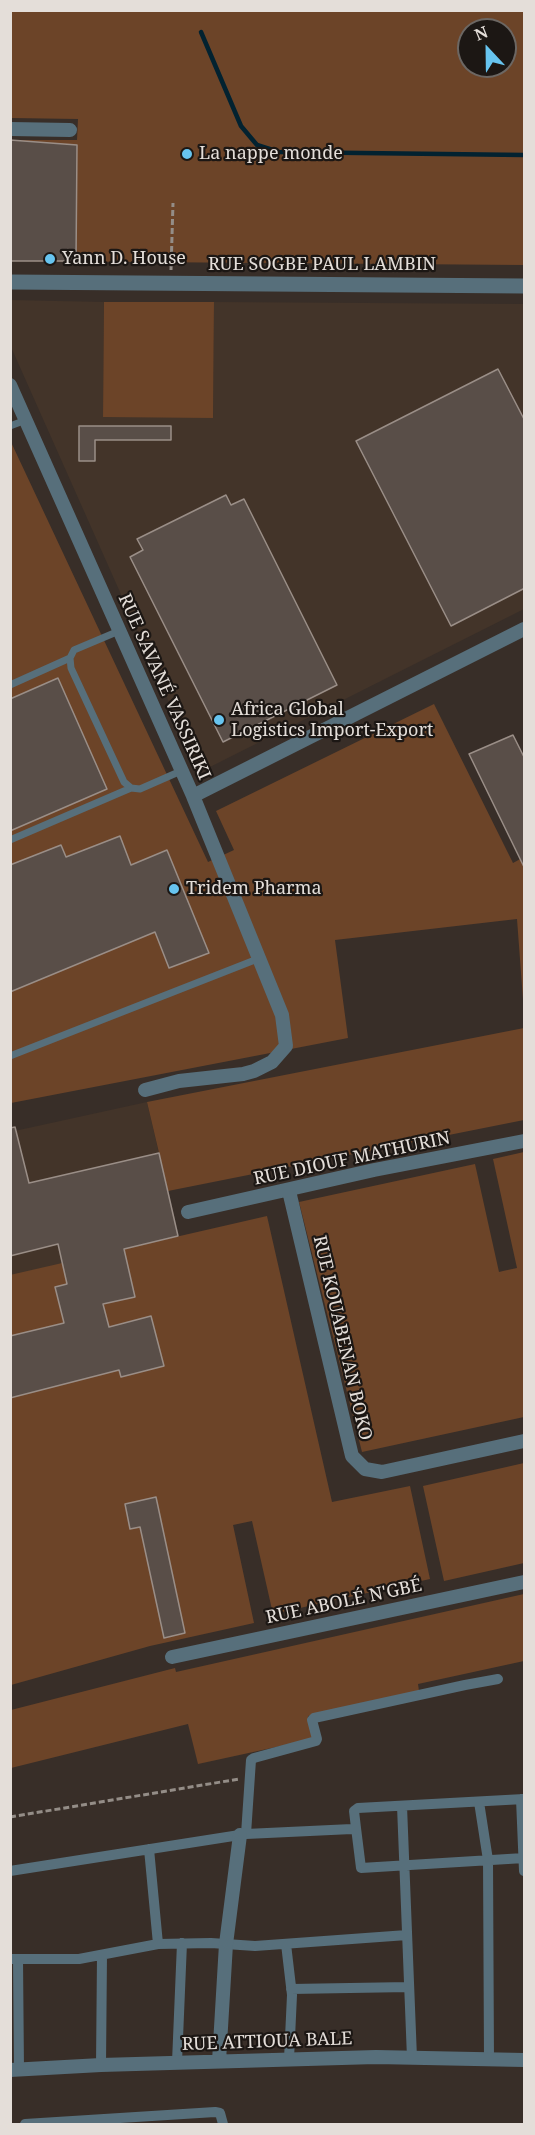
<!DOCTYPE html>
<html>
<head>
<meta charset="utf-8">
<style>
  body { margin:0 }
  #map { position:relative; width:535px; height:2135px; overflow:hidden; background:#382e28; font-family:"Noto Serif",serif }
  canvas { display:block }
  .frame { position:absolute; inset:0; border:12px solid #e4ded9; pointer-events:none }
  .north { position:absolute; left:457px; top:18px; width:60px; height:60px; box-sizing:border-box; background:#1c1714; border:2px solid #6c6763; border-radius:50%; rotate:338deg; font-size:16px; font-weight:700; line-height:24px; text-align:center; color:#e4ded9 }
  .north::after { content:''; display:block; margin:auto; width:21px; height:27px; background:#67c4ef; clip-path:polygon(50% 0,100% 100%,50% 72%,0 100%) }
</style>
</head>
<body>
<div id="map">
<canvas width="535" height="2135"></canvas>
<div class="frame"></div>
<div class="north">N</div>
</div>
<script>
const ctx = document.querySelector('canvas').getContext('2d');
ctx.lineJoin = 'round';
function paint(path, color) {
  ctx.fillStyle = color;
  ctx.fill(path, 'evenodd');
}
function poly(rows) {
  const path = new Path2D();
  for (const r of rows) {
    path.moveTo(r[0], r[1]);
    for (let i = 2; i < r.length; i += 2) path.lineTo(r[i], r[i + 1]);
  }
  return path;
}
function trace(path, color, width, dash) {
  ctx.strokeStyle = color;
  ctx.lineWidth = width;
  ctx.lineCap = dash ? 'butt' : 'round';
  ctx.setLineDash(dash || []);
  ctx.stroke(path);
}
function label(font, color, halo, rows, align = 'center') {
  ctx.font = font + ' "Noto Serif",serif';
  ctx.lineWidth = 4.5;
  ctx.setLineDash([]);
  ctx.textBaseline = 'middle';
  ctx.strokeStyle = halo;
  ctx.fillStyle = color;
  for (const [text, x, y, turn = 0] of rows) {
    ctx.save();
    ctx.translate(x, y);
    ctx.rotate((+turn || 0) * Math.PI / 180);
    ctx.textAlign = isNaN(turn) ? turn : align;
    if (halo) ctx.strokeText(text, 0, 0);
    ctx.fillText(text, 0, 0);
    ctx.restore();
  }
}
paint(poly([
  [10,300,104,302,103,417,213,417,214,302,524,304,524,609,200,772,11,347],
  [147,1102,178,1236,136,1246,11,1313,10,1132]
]), '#433429');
paint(poly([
  [10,11,524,11,524,265,11,261,11,140,77,140,78,119,11,118],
  [469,30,505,30,505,66,469,66],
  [104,302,214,302,213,418,103,417],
  [10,440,208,862,234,850,216,811,434,704,513,863,524,857,524,1013,517,919,335,940,348,1038,11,1103],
  [524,1028,524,1120,168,1191,147,1102],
  [524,1152,524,1417,362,1452,299,1202,475,1164,499,1272,503,1271,517,1268,493,1159],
  [267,1216,332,1502,410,1486,430,1579,273,1614,252,1521,233,1525,254,1623,150,1646,11,1685,10,1275],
  [524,1463,524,1563,444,1581,423,1486],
  [524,1594,524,1661,418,1684,419,1691,308,1716,313,1739,198,1764,188,1724,11,1768,11,1710,175,1668,176,1672]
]), '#6c4428');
trace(poly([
  [201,32,241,126,257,145,279,152,524,155]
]), '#022230', 4.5);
const building = poly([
  [10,140,77,145,76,261,10,261,10,140],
  [498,369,525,421,525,588,451,626,356,441,498,369],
  [79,426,171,426,171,440,95,440,95,461,79,461,79,426],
  [226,495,231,505,244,499,337,685,223,742,130,557,143,550,137,539,226,495],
  [58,678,107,789,10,831,10,699,58,678],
  [513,735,525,759,525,869,469,754,513,735],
  [120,836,131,865,167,850,209,953,169,968,155,932,10,992,10,865,61,845,66,857,120,836],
  [15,1127,29,1183,159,1153,178,1236,124,1249,135,1297,103,1304,109,1327,151,1316,164,1366,121,1377,119,1370,10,1398,10,1336,64,1323,55,1287,67,1284,58,1244,10,1256,10,1128,15,1127],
  [156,1497,185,1633,164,1638,140,1527,130,1529,125,1504,156,1497]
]);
paint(building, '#594e48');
trace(building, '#9a8e87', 1.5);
trace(poly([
  [171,270,173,203],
  [10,1817,239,1779]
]), '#948d87', 3, [6, 3]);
trace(poly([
  [10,426,26,420],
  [119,631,74,650,70,658,71,668,124,782,131,788,140,789,181,771],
  [10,685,70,658],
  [10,840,131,788],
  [10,1056,260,958]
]), '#576f7b', 7);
trace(poly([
  [521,1799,524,1871],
  [479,1802,488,1860,489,2061],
  [402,1806,412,2058],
  [356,1828,361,1868,524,1858],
  [246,1834,251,1760,254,1758,316,1741,317,1739,312,1720,314,1718,465,1685,498,1679],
  [149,1849,158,1944],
  [10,1871,246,1834,352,1829,356,1828,354,1811,358,1808,524,1799],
  [286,1944,292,1995,289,2059],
  [10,1959,79,1959,158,1944,211,1943,255,1946,407,1935],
  [18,1959,19,2069],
  [291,1989,409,1987],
  [177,2062,182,1943],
  [101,2065,102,1955],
  [25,2124,215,2112,220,2113,223,2124]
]), '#576f7b', 10);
trace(poly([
  [10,129,70,130],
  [10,385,193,796,524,629],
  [145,1090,179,1081,243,1074,254,1071,272,1062,286,1046,282,1015,193,796],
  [289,1191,352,1456,365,1469,382,1472,524,1441],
  [188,1212,374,1170,524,1141],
  [172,1657,524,1582],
  [219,2061,226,1944,240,1835],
  [10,2070,101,2065,376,2057,524,2060]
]), '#576f7b', 14);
trace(poly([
  [10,282,524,286]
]), '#576f7b', 15);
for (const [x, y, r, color] of [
  [187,154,6,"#67c4ef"],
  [50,259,6,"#67c4ef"],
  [219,720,6,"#67c4ef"],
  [174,889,6,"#67c4ef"]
]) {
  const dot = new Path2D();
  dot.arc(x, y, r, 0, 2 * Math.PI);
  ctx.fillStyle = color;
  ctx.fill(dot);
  trace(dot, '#1c1714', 2);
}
label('18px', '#e4ded9', '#1c1714', [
  ["La nappe monde",199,154],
  ["Yann D. House",62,259],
  ["Africa Global",231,710],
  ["Logistics Import-Export",231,731],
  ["Tridem Pharma",186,889]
], 'left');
label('18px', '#e4ded9', '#1c1714', [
  ["RUE SOGBE PAUL LAMBIN",322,265],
  ["RUE SAVANÉ VASSIRIKI",164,687,66],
  ["RUE DIOUF MATHURIN",352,1159,-12],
  ["RUE KOUABENAN BOKO",342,1338,77],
  ["RUE ABOLÉ N'GBÉ",344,1602,-12],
  ["RUE ATTIOUA BALE",267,2042,-2]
]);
</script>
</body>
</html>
